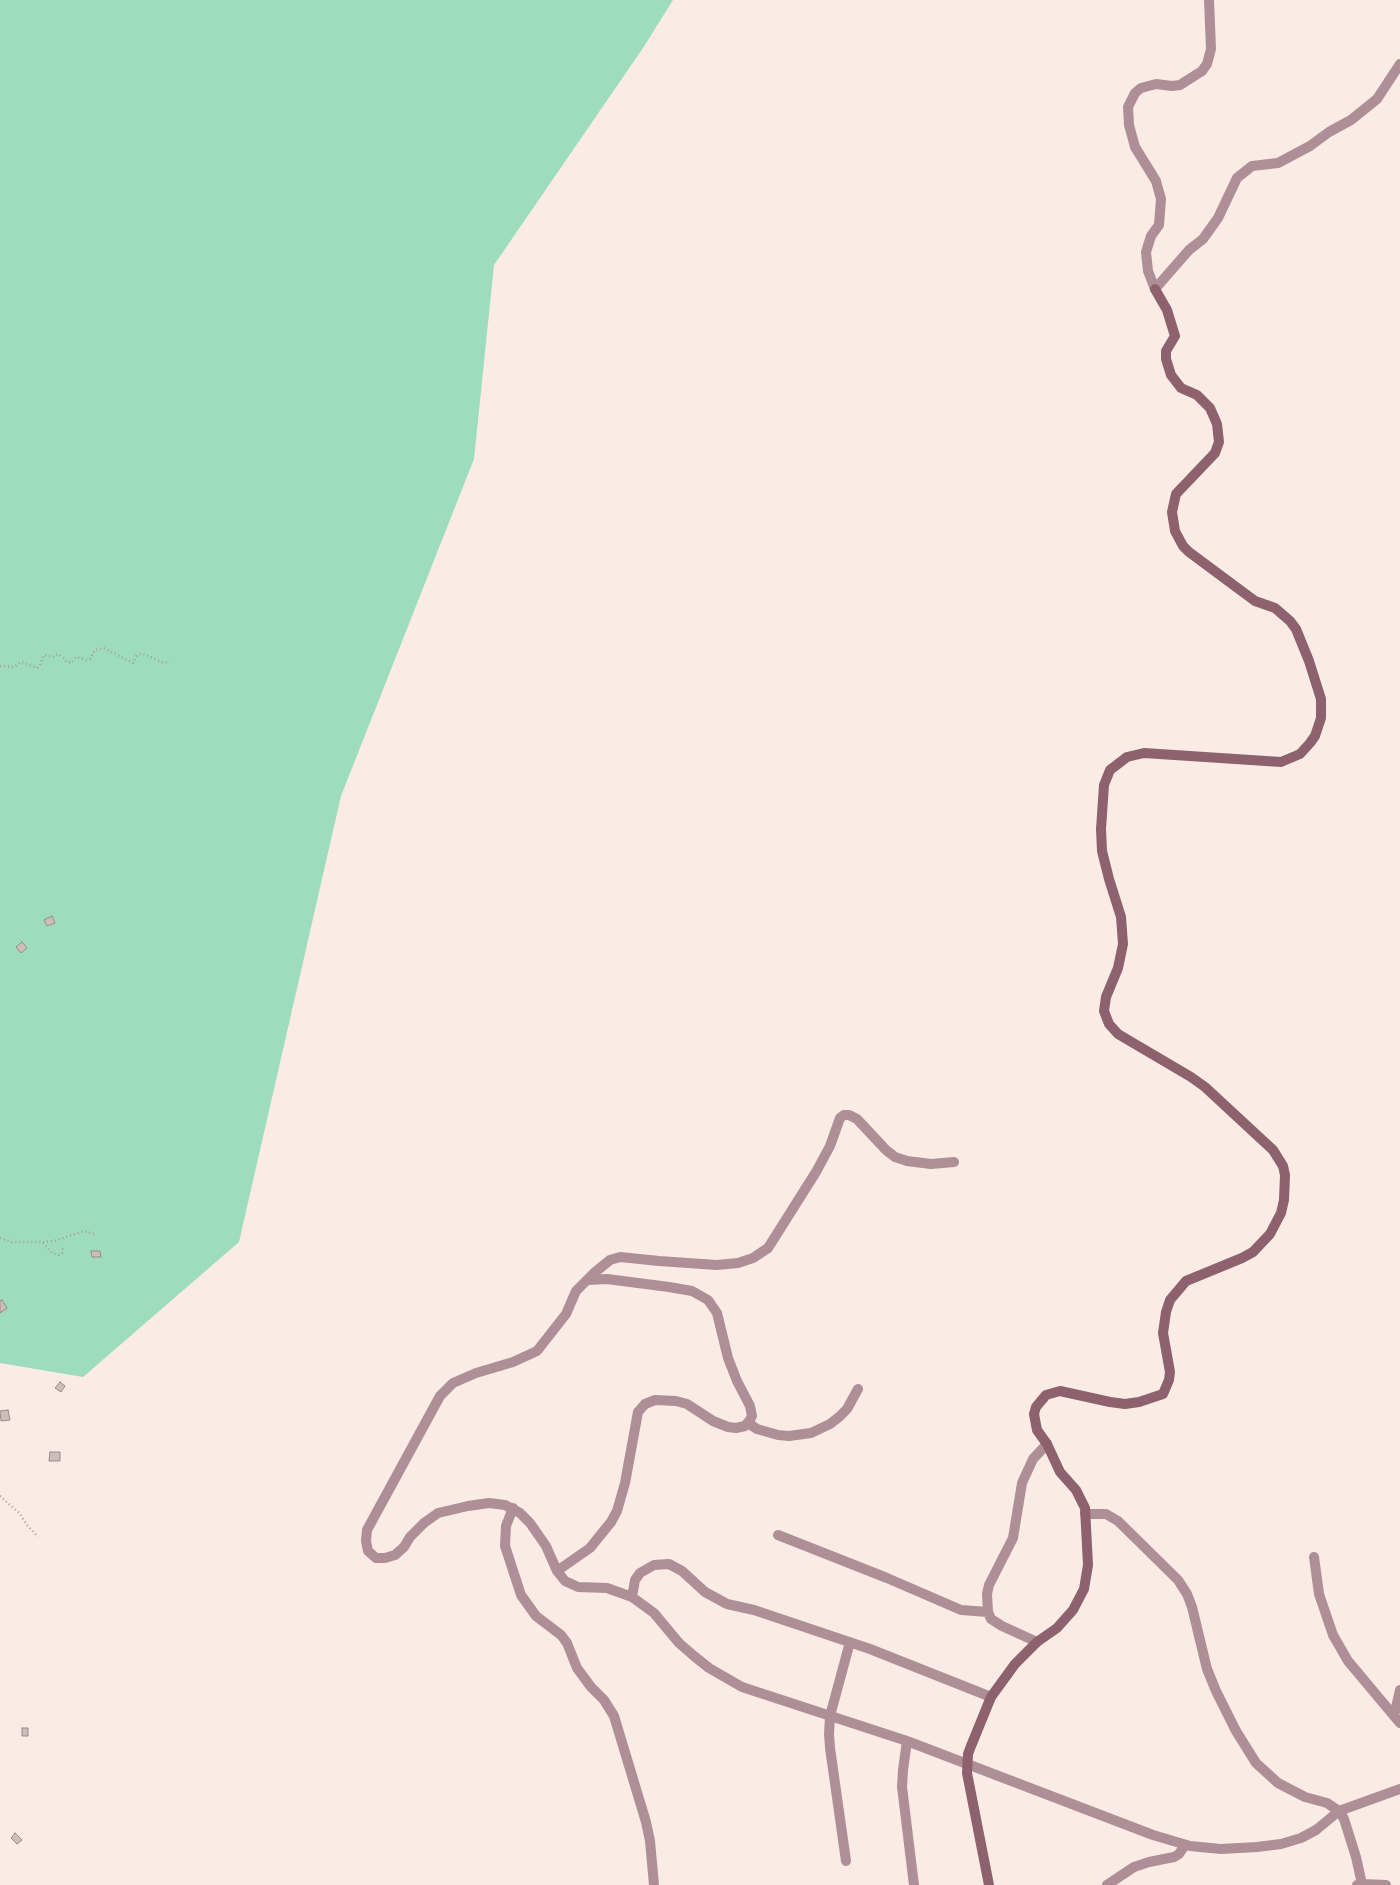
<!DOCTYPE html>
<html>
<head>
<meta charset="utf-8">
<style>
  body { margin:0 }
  canvas { display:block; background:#faebe5 }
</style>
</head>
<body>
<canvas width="1400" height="1885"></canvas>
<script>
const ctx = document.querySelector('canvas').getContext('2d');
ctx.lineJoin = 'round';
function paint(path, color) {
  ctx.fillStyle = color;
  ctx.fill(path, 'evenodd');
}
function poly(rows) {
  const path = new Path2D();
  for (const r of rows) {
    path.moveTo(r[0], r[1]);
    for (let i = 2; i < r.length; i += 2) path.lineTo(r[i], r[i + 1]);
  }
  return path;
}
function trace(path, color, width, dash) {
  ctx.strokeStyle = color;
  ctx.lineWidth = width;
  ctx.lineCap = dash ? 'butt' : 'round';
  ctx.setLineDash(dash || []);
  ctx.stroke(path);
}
paint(poly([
  [0,0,673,0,643,48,494,265,474,459,341,796,239,1242,83,1377,0,1363]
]), '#9dddbd');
const building = poly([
  [52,916,55,923,47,926,44,920,52,916],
  [22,942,27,948,21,953,16,947,22,942],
  [91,1251,100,1251,101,1257,92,1257,91,1251],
  [2,1300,7,1308,0,1313,0,1301,2,1300],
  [60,1382,65,1386,61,1392,55,1388,60,1382],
  [8,1410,10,1420,1,1421,0,1411,8,1410],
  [50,1452,60,1452,60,1461,49,1461,50,1452],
  [22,1728,28,1728,28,1736,22,1736,22,1728],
  [15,1833,22,1840,17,1844,11,1838,15,1833]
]);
paint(building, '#cdbdbb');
trace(building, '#998a88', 1);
trace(poly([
  [0,666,14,667,21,662,37,668,40,665,44,655,53,657,58,654,64,658,66,661,71,663,76,657,86,660,90,659,95,650,104,648,133,663,137,655,143,654,162,662,170,663],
  [0,1238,12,1242,42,1242,52,1253,59,1255,62,1253,63,1246],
  [43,1242,54,1241,84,1231,94,1234],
  [0,1496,19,1513,27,1525,38,1537]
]), '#a89d98', 2.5, [1, 3]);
trace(poly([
  [1209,0,1211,49,1207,64,1202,71,1180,85,1172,86,1156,84,1141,88,1135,93,1128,107,1129,125,1135,147,1156,181,1161,199,1159,225,1151,236,1146,252,1148,271,1155,289,1189,250,1203,239,1218,218,1237,178,1252,166,1278,163,1310,146,1329,132,1351,120,1377,99,1400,64],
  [954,1162,931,1164,907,1161,895,1157,886,1150,857,1119,849,1115,844,1115,840,1118,830,1146,816,1172,768,1248,753,1258,738,1263,717,1265,659,1261,620,1257,610,1260,594,1273,576,1291,566,1314,537,1351,513,1362,476,1373,453,1383,440,1396,367,1530,366,1541,368,1551,376,1558,385,1558,395,1555,404,1547,410,1537,424,1523,438,1513,468,1506,489,1503,505,1505,520,1513,530,1523,546,1546,557,1571,565,1581,578,1587,607,1588,632,1597,654,1613,679,1643,694,1656,709,1668,742,1687,907,1741,1153,1835,1190,1846,1221,1849,1257,1847,1281,1844,1301,1838,1316,1830,1339,1811,1400,1789],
  [748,1423,757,1429,778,1435,789,1436,811,1433,830,1424,839,1417,847,1409,858,1389],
  [513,1508,506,1526,505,1546,521,1595,536,1616,561,1635,567,1643,577,1668,591,1687,604,1700,614,1716,646,1822,650,1841,654,1885],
  [1085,1514,1106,1514,1118,1521,1178,1580,1187,1594,1192,1607,1207,1669,1216,1691,1236,1731,1256,1763,1278,1783,1305,1797,1327,1803,1339,1811,1344,1819,1356,1857,1362,1884],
  [778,1535,887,1578,961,1610,988,1612],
  [1314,1557,1319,1594,1333,1635,1348,1661,1400,1723],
  [557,1571,590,1548,611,1522,617,1511,625,1483,638,1412,645,1404,655,1400,676,1401,687,1404,713,1421,728,1427,736,1428,745,1426,750,1420,752,1416,750,1406,737,1381,728,1358,717,1313,708,1300,692,1291,669,1287,607,1279,588,1280],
  [632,1597,635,1580,640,1573,654,1565,669,1564,682,1571,705,1592,727,1604,754,1610,870,1649,991,1697],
  [1037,1642,1002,1626,991,1619,988,1612,987,1594,989,1585,1013,1538,1022,1483,1033,1459,1047,1444],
  [1394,1716,1400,1690],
  [907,1741,903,1770,902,1787,914,1885],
  [846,1861,830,1748,829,1734,830,1716,850,1642],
  [1107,1885,1134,1867,1149,1862,1174,1857,1179,1854,1185,1845],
  [1357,1885,1362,1884,1386,1885]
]), '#ae8f97', 10);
trace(poly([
  [989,1885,967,1773,968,1754,971,1746,991,1697,1015,1664,1037,1642,1057,1628,1073,1610,1084,1589,1088,1565,1085,1508,1076,1490,1060,1472,1047,1444,1037,1430,1034,1414,1036,1407,1046,1395,1060,1391,1110,1402,1125,1404,1139,1402,1163,1394,1169,1380,1170,1372,1163,1333,1166,1312,1170,1300,1186,1281,1242,1258,1253,1252,1270,1234,1281,1213,1284,1200,1285,1175,1283,1166,1273,1150,1205,1087,1191,1077,1118,1034,1109,1024,1104,1011,1106,997,1118,968,1123,944,1121,917,1109,879,1102,851,1101,829,1104,785,1110,770,1127,757,1144,753,1281,762,1300,754,1310,743,1315,736,1321,718,1321,699,1309,661,1296,629,1290,621,1275,608,1255,601,1189,552,1183,546,1175,531,1172,512,1176,494,1215,453,1219,442,1217,424,1210,408,1197,395,1181,388,1171,375,1166,359,1166,351,1175,336,1167,310,1155,289]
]), '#8d626e', 10);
</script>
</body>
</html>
